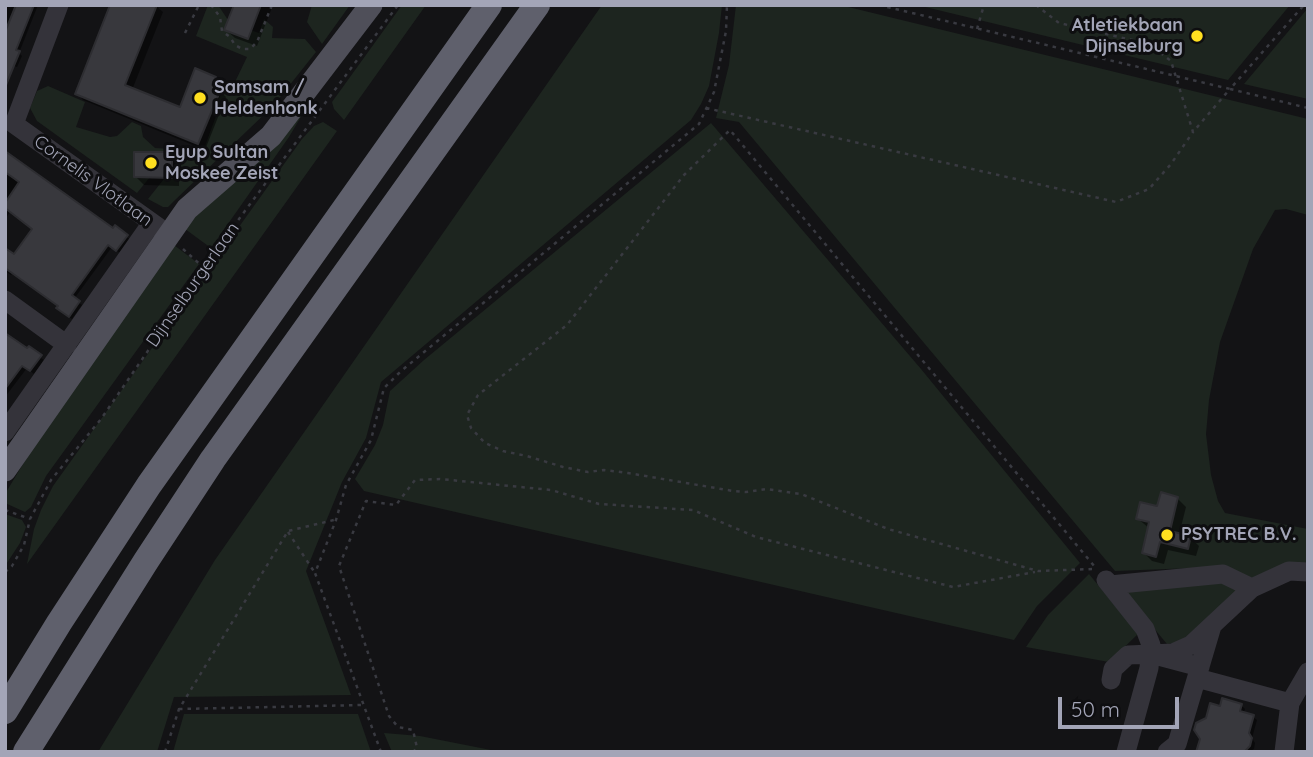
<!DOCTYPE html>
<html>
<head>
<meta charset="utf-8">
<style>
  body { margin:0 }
  #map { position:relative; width:1313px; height:757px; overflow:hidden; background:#131315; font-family:Quicksand,sans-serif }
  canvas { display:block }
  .frame { position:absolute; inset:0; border:7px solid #a3a5b7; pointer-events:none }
  .scale { position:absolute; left:1058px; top:697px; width:121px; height:32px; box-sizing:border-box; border:4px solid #a3a5b7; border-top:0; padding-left:9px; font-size:21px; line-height:24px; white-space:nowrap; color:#a3a5b7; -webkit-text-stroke:5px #0e0e10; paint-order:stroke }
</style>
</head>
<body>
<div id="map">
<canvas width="1313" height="757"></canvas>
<div class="frame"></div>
<div class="scale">50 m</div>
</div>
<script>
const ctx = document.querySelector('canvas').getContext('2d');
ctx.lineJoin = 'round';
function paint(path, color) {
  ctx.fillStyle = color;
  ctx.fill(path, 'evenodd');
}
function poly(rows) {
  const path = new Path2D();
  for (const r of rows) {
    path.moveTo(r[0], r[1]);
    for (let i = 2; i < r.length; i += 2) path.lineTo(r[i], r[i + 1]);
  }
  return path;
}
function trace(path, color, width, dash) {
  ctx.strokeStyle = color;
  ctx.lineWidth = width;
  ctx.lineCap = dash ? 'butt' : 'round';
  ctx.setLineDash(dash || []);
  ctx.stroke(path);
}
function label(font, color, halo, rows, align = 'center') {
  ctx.font = font + ' Quicksand,sans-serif';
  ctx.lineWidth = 6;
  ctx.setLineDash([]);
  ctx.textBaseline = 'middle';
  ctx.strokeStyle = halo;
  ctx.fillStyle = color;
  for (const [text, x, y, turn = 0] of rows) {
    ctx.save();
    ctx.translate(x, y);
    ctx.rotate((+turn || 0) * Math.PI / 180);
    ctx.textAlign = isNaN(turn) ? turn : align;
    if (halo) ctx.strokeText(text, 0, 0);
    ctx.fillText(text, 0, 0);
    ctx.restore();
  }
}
paint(poly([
  [208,5,218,5,230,23,259,33,264,19,273,27,272,38,305,39,316,52,273,106,174,201,168,207,163,207,148,199,183,155,193,153,205,146,216,116,213,113,223,89,234,84,247,57,196,36],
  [312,5,350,5,322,44,307,22],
  [402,5,426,5,344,120,334,109,332,102],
  [602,5,722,5,719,33,709,86,701,104,691,120,381,382,366,438,342,482,306,571,351,695,174,697,157,752,98,752,215,560],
  [736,5,840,5,1308,119,1308,215,1286,209,1275,210,1253,249,1220,342,1209,400,1206,434,1211,475,1218,501,1225,513,1308,529,1308,566,1253,579,1219,567,1115,571,739,122,716,118,729,65],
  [917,5,1290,5,1228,80],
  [1308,8,1308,99,1244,84],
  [48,86,85,102,76,127,110,137,117,136,132,122,141,126,143,137,155,148,173,149,137,193,37,121,30,108,37,91],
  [310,93,302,115,289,137,211,248,181,226],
  [323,122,337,131,27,564,34,529,41,510,53,486,302,139,314,126],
  [711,123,921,369,1080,563,1037,606,1014,640,364,491,355,479,375,445,383,425,390,391,424,360],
  [170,242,199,264,46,476,31,507,25,512,5,503,5,494,53,414],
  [5,514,22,520,26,527,20,543,5,566],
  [1089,574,1138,634,1109,662,1026,647,1048,615],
  [1218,581,1239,591,1185,642,1167,644,1122,590],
  [184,714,358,714,371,752,173,752],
  [384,733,420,736,501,752,392,752]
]), '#1d251f');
paint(poly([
  [5,5,38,5,19,53,22,56,17,67,6,63,5,65],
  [236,5,273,5,257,46,235,38,226,30],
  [156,6,163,12,132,90,181,109,215,78,221,85,219,90,226,97,205,150,83,100,77,93],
  [5,150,6,154,113,231,130,239,120,253,112,247,74,299,82,305,72,319,61,311,60,306,13,273,11,275,5,271,5,250,15,256,34,229,11,211,5,219],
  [171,154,179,163,179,186,144,185,136,177],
  [5,335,44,360,34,374,27,368,5,397],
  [1177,498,1186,507,1179,535,1190,537,1199,546,1196,556,1168,550,1164,564,1152,561,1144,553,1149,528,1138,519],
  [1241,705,1245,709,1243,714,1253,717,1257,720,1252,738,1255,743,1254,749,1249,752,1198,752,1221,708]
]), '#0007');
const building = poly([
  [16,5,34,5,16,50,20,51,6,85,5,32,16,5],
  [110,5,157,5,125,85,180,107,195,68,216,77,212,85,221,89,198,144,75,94,110,5],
  [234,5,261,5,248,39,224,30,234,5],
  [5,151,113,228,115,225,128,235,116,251,108,245,72,295,80,301,69,317,56,308,58,306,5,268,5,248,14,254,32,229,5,208,5,203,19,182,5,172,5,151],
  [134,152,172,152,172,178,134,177,134,152],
  [5,333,27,348,29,346,42,355,30,371,22,366,5,389,5,333],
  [1161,492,1178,497,1170,531,1191,536,1188,549,1160,542,1156,557,1142,553,1149,522,1136,519,1140,502,1157,506,1161,492],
  [1222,698,1242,704,1240,711,1254,715,1249,733,1252,738,1250,746,1244,752,1196,752,1200,739,1194,730,1196,723,1206,718,1210,703,1220,706,1222,698]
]);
paint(building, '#38383d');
trace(building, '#2d2d31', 2);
trace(poly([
  [211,5,220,17,222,31,230,37,235,45,242,49,250,49,257,42,272,5],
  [879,5,1230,89,1304,5],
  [1036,5,1059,23,1149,44,1171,61,1193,132,1230,89,1308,108],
  [977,29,984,5],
  [185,33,199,5],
  [706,108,1116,202,1149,189,1171,164,1193,132],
  [183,249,204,268],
  [5,510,30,519],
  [288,532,315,573],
  [1092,569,1038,571,888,529,801,494,766,489,746,492,733,491,628,473,604,470,588,472,563,467,527,456,503,451,485,443,471,428,467,415,478,395,567,325,684,175,730,130,1095,567],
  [5,572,12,566,24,545,30,519,51,480,101,419,236,223,398,5],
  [179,709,363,705],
  [165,752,179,709,288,531,334,520],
  [381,752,315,573,336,520,346,485,371,440,384,388,400,372,699,124,714,92,726,31,727,5],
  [413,752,417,748,413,730,398,727,389,716,339,566,366,501,396,505,415,480,440,479,551,490,599,504,693,510,756,537,953,587,1035,572]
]), '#393a41', 2.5, [3.5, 5]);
trace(poly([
  [59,5,14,124,168,234],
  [5,300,67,345],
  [5,432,151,224],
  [1106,580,1145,629,1151,645,1149,668,1126,752],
  [1110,585,1223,574,1252,588],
  [1151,654,1173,653,1191,645,1252,588,1289,571,1308,572],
  [1197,678,1290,703],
  [1111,680,1113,669,1128,655,1151,654,1200,667],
  [1167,752,1177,744,1212,626],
  [1284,752,1290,703,1308,672]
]), '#34333a', 19);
trace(poly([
  [5,470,187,209,271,136,371,5]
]), '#4f4f59', 23);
trace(poly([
  [5,711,59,623,149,485,489,5],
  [26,752,146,561,213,459,537,5]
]), '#5f606c', 26);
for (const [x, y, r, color] of [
  [1197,36,7,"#ffdf20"],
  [200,98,7,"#ffdf20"],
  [151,163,7,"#ffdf20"],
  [1167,535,7,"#ffdf20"]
]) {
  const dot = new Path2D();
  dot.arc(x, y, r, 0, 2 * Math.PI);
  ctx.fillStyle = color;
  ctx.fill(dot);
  trace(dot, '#0e0e10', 2.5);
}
label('bold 18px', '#a3a5b7', '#0e0e10', [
  ["Atletiekbaan",1183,26,"right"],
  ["Dijnselburg",1183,47,"right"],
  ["Samsam /",214,88],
  ["Heldenhonk",214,109],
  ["Eyup Sultan",165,153],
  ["Moskee Zeist",165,174],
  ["PSYTREC B.V.",1181,535]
], 'left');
label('18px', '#a3a5b7', '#0e0e10', [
  ["Cornelis Vlotlaan",93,181,36],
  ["Dijnselburgerlaan",193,285,-55]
]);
</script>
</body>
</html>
